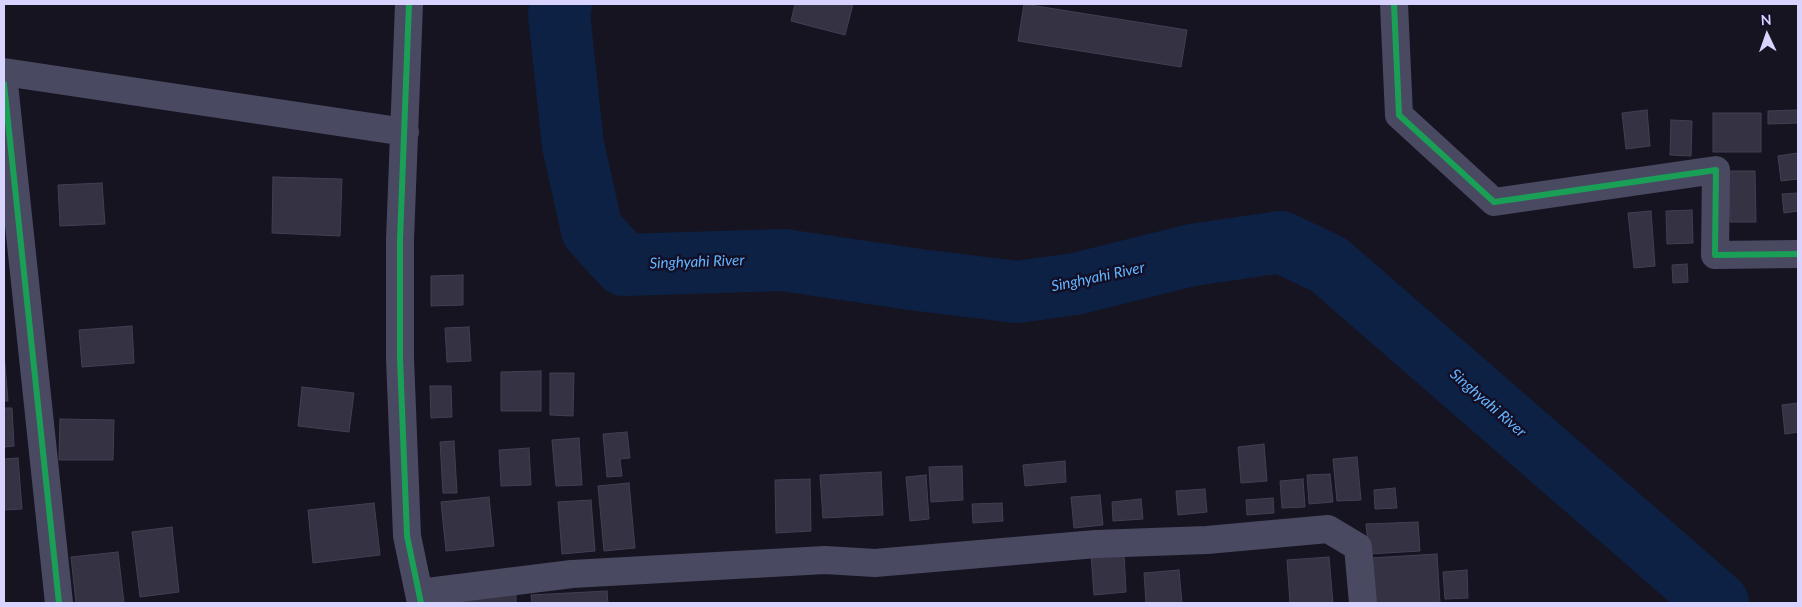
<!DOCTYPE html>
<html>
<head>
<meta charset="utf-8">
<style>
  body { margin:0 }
  #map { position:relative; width:1802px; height:607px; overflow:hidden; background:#161421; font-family:Lato,sans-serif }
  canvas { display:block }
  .frame { position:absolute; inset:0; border:5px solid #d9d4ff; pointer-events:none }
  .north { position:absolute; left:1742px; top:10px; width:50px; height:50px; -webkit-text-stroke:4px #130f26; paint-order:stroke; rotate:357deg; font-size:14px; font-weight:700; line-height:20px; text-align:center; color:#d9d4ff }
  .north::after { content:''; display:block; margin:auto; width:18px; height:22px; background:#d9d4ff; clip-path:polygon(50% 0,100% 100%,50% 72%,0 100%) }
</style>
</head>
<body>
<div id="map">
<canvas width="1802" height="607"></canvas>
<div class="frame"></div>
<div class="north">N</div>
</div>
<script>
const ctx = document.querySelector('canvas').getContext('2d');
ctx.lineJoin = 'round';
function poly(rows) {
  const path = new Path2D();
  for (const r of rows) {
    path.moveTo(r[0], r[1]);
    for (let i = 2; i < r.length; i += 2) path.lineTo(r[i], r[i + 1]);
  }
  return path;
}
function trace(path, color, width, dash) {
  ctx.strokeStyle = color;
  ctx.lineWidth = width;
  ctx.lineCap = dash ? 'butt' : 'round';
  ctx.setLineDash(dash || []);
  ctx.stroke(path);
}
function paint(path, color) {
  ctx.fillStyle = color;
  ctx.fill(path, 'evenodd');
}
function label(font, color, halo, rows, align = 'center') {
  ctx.font = font + ' Lato,sans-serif';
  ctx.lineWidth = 5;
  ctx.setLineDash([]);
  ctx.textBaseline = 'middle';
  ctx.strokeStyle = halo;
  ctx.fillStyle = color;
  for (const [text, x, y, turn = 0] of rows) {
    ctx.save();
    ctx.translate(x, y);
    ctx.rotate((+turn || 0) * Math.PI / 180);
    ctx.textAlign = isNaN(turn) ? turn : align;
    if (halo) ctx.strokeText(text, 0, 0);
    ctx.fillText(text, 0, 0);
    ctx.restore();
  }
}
trace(poly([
  [561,4,559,14,573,145,592,230,624,265,783,260,919,280,1017,292,1075,284,1192,255,1281,242,1329,265,1718,603]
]), '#0d2144', 62);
const building = poly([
  [795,4,853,4,845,35,791,21,795,4],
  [1024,4,1187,30,1181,67,1018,41,1024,4],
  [1647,110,1650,146,1626,149,1622,113,1647,110],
  [1798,110,1798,123,1768,124,1768,111,1798,110],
  [1713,113,1761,113,1761,152,1713,152,1713,113],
  [1671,120,1692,121,1691,156,1670,155,1671,120],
  [1798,153,1798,179,1781,181,1778,156,1798,153],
  [1729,171,1755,171,1756,222,1730,222,1729,171],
  [273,177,342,179,340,236,272,233,273,177],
  [102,183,105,224,60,226,58,185,102,183],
  [1798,193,1798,211,1784,213,1782,194,1798,193],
  [1692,210,1693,243,1667,244,1666,211,1692,210],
  [1651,211,1655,266,1634,268,1628,213,1651,211],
  [1687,264,1688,282,1673,283,1672,265,1687,264],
  [463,275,463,305,431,306,431,276,463,275],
  [132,326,134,363,82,367,79,330,132,326],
  [469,327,471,361,447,362,445,328,469,327],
  [4,353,8,401,4,401,4,353],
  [541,371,541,411,501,411,501,372,541,371],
  [550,373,574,373,573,416,550,415,550,373],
  [430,386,451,386,452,417,431,418,430,386],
  [302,387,354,393,349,432,298,426,302,387],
  [1798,403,1798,432,1785,434,1782,405,1798,403],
  [4,408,12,408,14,446,4,447,4,408],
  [60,419,114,420,113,460,59,460,60,419],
  [627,432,630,458,620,459,622,476,607,477,603,434,627,432],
  [579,438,582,485,556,486,552,440,579,438],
  [454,441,457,493,443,493,440,442,454,441],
  [1264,444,1267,481,1241,483,1238,447,1264,444],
  [529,448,531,485,501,486,499,450,529,448],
  [1357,457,1361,500,1337,501,1333,459,1357,457],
  [18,458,22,509,4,510,4,459,18,458],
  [1065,461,1066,482,1025,486,1023,465,1065,461],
  [962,466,963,500,931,502,929,467,962,466],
  [881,472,883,515,823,518,820,475,881,472],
  [1330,474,1333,502,1309,504,1307,475,1330,474],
  [926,475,929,519,910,521,906,477,926,475],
  [810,479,811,531,776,533,775,480,810,479],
  [1303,479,1305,507,1282,508,1280,481,1303,479],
  [629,483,635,548,604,551,598,486,629,483],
  [1395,488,1397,508,1375,509,1374,490,1395,488],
  [1205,489,1207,512,1178,515,1176,491,1205,489],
  [1100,495,1103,525,1074,528,1071,497,1100,495],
  [489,497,494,546,446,551,441,502,489,497],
  [1273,498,1274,513,1247,515,1246,500,1273,498],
  [1141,499,1143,519,1113,521,1112,502,1141,499],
  [591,500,595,551,562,554,558,502,591,500],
  [374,503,380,555,313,563,308,510,374,503],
  [1002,503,1003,521,973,523,972,504,1002,503],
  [1418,522,1420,551,1369,554,1366,524,1418,522],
  [172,527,179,592,140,597,132,532,172,527],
  [118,552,124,603,76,603,71,557,118,552],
  [1124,553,1126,592,1094,595,1091,555,1124,553],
  [1437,554,1440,603,1373,603,1370,558,1437,554],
  [1329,557,1333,603,1290,603,1287,560,1329,557],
  [1179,570,1182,603,1146,603,1144,573,1179,570],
  [1467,570,1468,598,1445,599,1443,572,1467,570],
  [607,591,608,603,532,603,531,595,607,591],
  [516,595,516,603,447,603,447,598,516,595]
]);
paint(building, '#343243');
trace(building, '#433f54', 1);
trace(poly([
  [409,4,400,240,400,358,407,536,421,603],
  [1394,4,1399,115,1494,202,1716,170,1715,255,1798,254],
  [4,72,405,132],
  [4,84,59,603],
  [419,593,572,574,825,560,875,563,1096,544,1207,540,1328,529,1358,547,1363,603]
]), '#4a4962', 28);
trace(poly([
  [409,4,400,240,400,358,407,536,421,603],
  [1394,4,1399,115,1494,202,1716,170,1715,255,1798,254],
  [4,84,59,603]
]), '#1a9f57', 6);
label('italic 15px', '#62b6ff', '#130f26', [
  ["Singhyahi River",697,262,-2],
  ["Singhyahi River",1098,277,-12],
  ["Singhyahi River",1488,403,41]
]);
</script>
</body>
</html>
